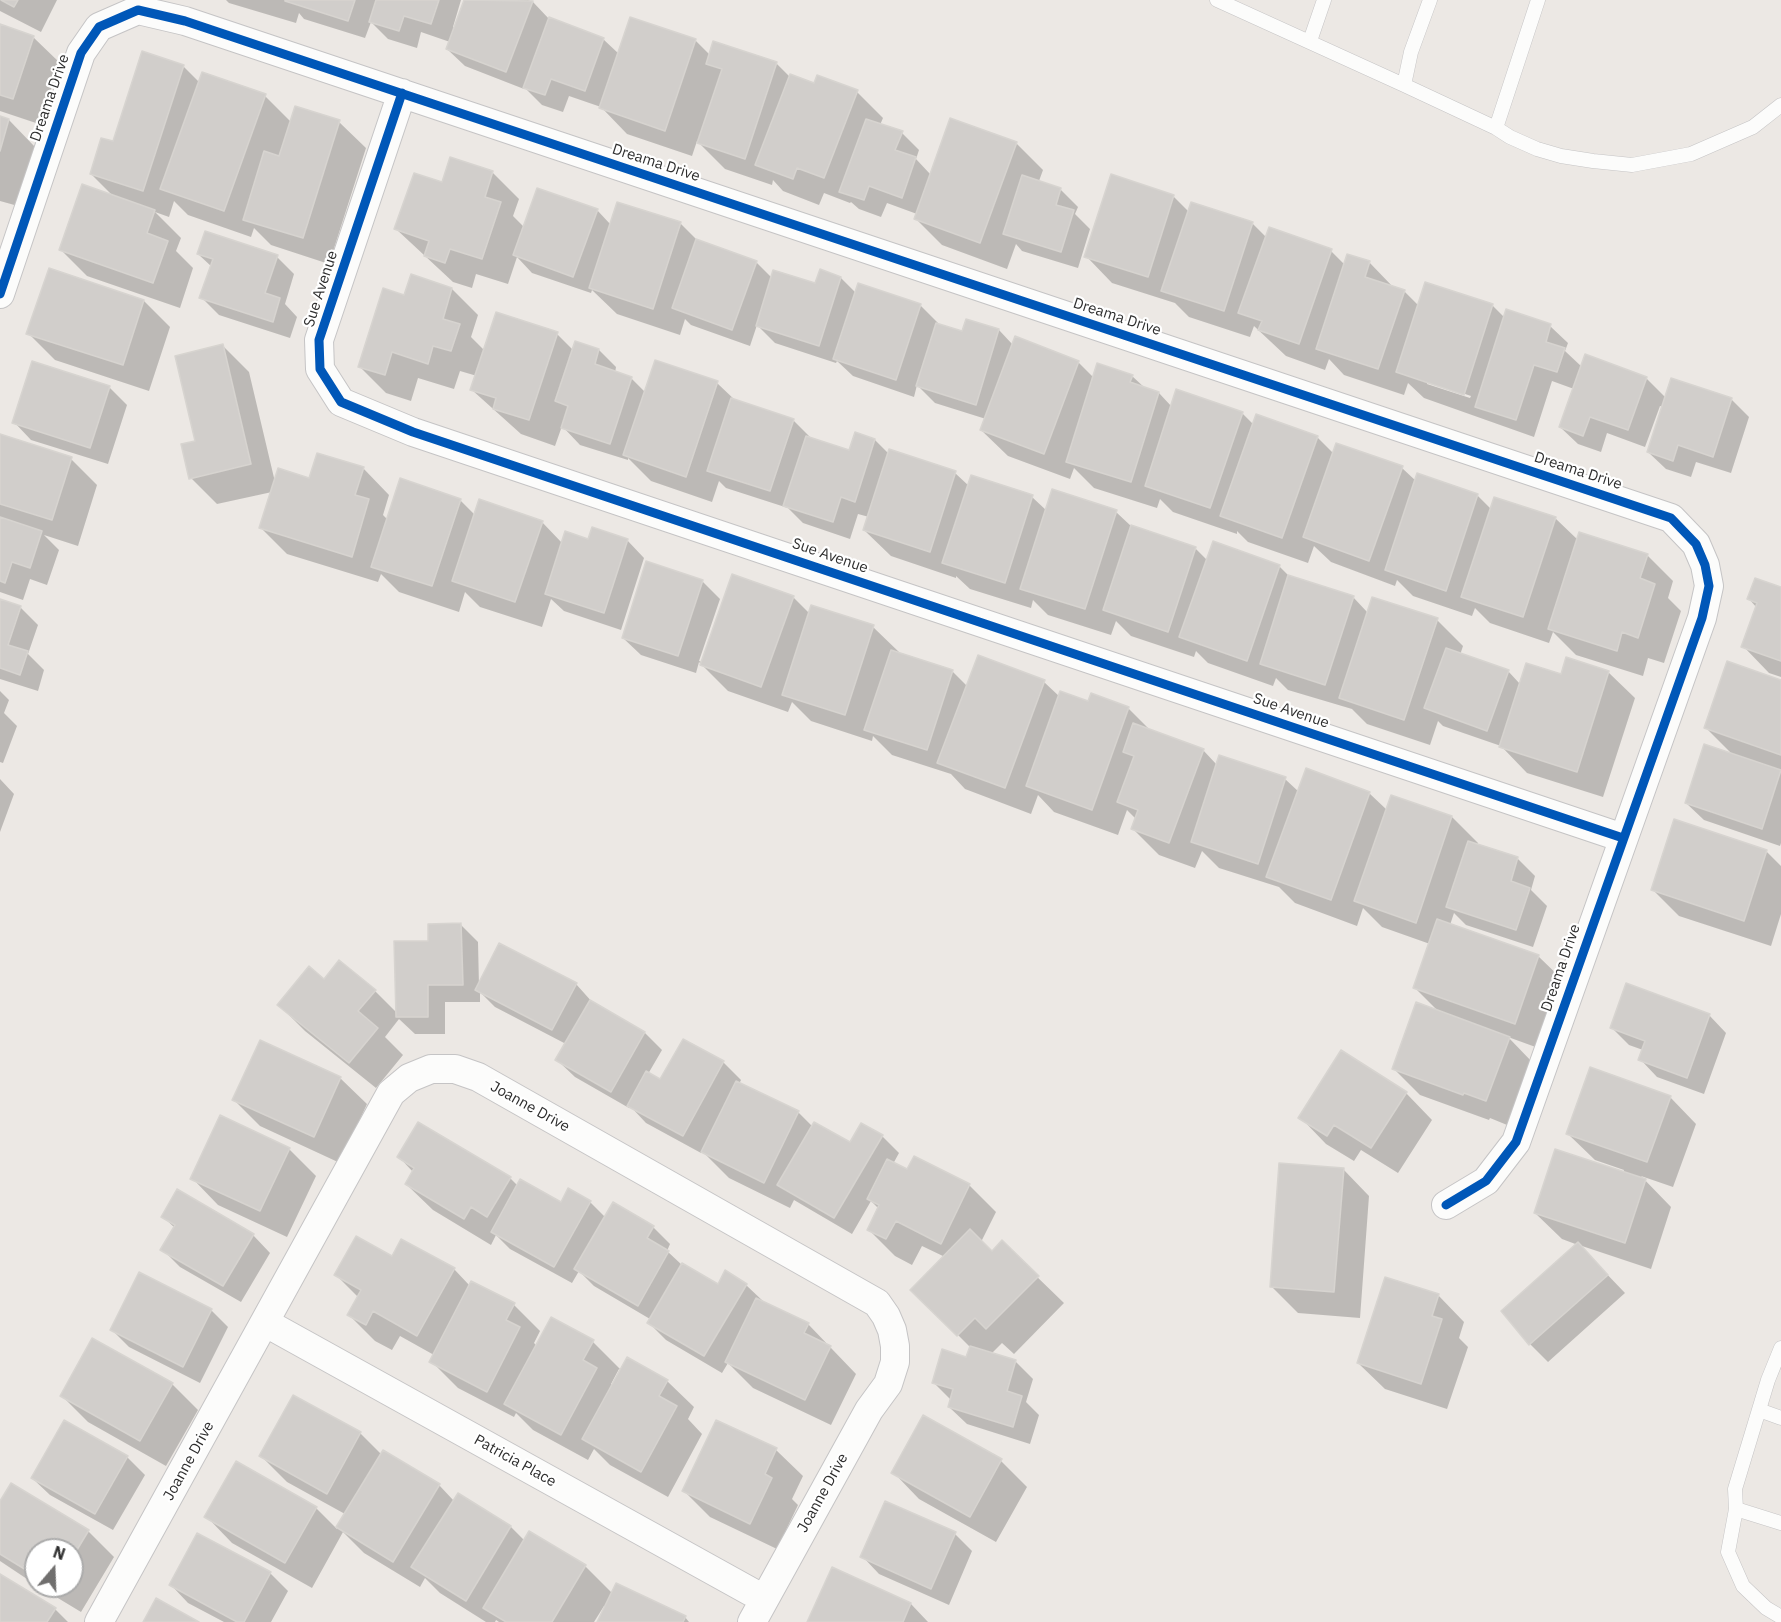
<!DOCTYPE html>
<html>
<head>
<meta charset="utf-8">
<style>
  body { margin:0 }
  #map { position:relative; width:1781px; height:1622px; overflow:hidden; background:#ece8e4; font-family:"IBM Plex Sans",sans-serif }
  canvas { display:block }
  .north { position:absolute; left:24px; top:1538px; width:60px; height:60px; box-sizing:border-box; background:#fff; border:2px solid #ababab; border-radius:50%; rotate:19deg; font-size:16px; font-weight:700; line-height:24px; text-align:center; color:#2e2e2e }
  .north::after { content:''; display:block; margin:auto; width:21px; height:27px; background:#706f6e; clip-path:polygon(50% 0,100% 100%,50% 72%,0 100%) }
</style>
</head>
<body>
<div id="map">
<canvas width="1781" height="1622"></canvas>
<div class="north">N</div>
</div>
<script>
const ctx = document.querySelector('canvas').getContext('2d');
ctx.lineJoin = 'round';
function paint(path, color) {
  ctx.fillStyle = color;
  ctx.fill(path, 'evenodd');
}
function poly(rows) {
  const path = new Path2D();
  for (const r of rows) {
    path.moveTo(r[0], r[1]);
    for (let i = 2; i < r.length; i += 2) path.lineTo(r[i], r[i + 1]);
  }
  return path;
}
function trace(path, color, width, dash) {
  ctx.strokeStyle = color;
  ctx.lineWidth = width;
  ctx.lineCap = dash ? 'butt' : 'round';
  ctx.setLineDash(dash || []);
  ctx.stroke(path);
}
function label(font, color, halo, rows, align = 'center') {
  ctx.font = font + ' "IBM Plex Sans",sans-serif';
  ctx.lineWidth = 4.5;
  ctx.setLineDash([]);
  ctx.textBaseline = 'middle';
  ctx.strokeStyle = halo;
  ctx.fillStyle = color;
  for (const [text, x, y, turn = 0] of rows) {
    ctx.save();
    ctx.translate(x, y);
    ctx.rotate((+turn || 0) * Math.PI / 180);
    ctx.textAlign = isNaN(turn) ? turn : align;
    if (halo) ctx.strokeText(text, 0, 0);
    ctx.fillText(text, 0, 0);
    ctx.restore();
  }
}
paint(poly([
  [0,0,57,0,41,32,0,11],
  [226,0,461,0,453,27,455,28,466,0,528,0,533,2,550,20,603,39,619,54,695,40,710,55,776,63,790,77,815,85,857,92,883,118,880,125,902,133,919,150,916,159,931,175,951,120,1017,144,1043,170,1039,181,1060,189,1078,207,1075,214,1090,229,1078,268,1022,251,1016,244,1007,269,942,245,916,219,917,214,887,203,881,217,859,209,851,202,850,203,824,193,819,205,783,191,773,180,772,185,725,169,697,141,692,156,627,134,601,107,569,96,563,112,542,105,524,87,524,89,465,66,447,49,450,42,421,32,417,48,388,39,371,22,365,38,304,19,299,13,296,23,229,3],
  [0,26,33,37,60,63,39,124,0,111],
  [183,66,200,83,265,96,291,122,339,122,366,148,329,264,271,245,254,228,251,237,188,215,174,201,169,217,155,212,181,238,176,251,193,268,180,308,87,276,61,250,115,198,91,174,114,143],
  [0,118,9,120,35,147,18,206,0,201],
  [492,172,519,199,513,216,525,228,597,210,611,225,680,223,698,241,756,262,772,278,816,285,841,278,856,293,920,305,938,323,937,325,963,333,967,321,999,330,1013,345,1078,362,1094,378,1132,376,1145,388,1159,393,1172,407,1242,413,1254,425,1317,437,1334,454,1402,468,1416,481,1477,495,1492,510,1555,518,1578,540,1647,555,1673,581,1668,598,1681,611,1664,663,1648,658,1643,676,1576,655,1553,632,1549,643,1490,623,1475,608,1472,616,1413,596,1397,580,1395,586,1331,562,1314,546,1308,563,1248,542,1237,531,1237,534,1173,512,1160,499,1157,508,1094,488,1074,468,1070,479,1008,456,981,430,986,419,935,403,917,385,914,397,853,376,837,361,836,363,775,343,757,325,750,346,691,325,685,319,680,335,617,314,592,290,591,293,532,273,517,257,508,284,476,274,472,288,453,282,396,229,443,184],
  [1173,196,1189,212,1252,223,1267,238,1270,229,1331,251,1345,265,1369,262,1394,288,1404,291,1419,306,1426,284,1493,306,1505,318,1550,326,1568,343,1565,351,1582,367,1646,378,1666,398,1672,379,1732,400,1749,417,1731,473,1696,462,1691,477,1666,469,1648,452,1663,407,1660,406,1645,447,1607,433,1601,452,1578,444,1560,427,1574,389,1552,381,1534,437,1424,398,1408,383,1404,395,1344,375,1329,359,1325,370,1286,356,1254,326,1250,337,1189,317,1175,303,1112,283,1086,256],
  [1427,381,1471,396,1470,398,1427,384],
  [198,254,277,257,294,274,285,304,297,317,290,338,219,315,201,297,212,267],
  [452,289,478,315,471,337,485,351,557,334,573,350,599,350,616,367,615,373,631,378,646,393,717,383,736,401,793,420,811,438,850,452,875,440,889,454,955,473,969,486,1032,497,1047,511,1116,512,1131,526,1195,548,1208,561,1279,566,1291,578,1353,597,1368,613,1437,620,1463,646,1460,655,1508,671,1520,684,1561,676,1608,672,1635,698,1603,797,1527,773,1501,746,1443,726,1438,721,1430,745,1367,724,1352,709,1288,690,1276,678,1273,686,1208,663,1196,651,1194,657,1131,636,1116,621,1111,635,1048,615,1033,600,1031,608,970,589,956,576,956,578,891,556,864,530,869,517,858,514,850,539,803,523,788,508,726,488,719,481,712,502,651,481,628,458,628,460,580,445,562,426,555,446,521,434,472,390,477,376,460,371,454,389,418,378,411,401,386,393,360,367,405,297],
  [144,301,170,327,149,391,55,360,28,333],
  [223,346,249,372,275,482,310,480,363,468,389,495,383,515,388,520,460,500,475,515,542,522,562,543,627,540,644,558,621,630,564,611,551,599,542,627,480,607,465,592,459,612,399,592,381,574,378,582,287,554,260,527,272,492,217,504,191,478,197,442],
  [109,387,127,405,108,464,31,440,14,422],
  [0,436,71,459,97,485,78,546,44,535,59,550,47,585,30,579,23,600,0,592],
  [702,581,720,599,699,661,702,662,793,597,810,614,873,627,900,653,952,671,968,687,1044,682,1060,697,1128,708,1152,732,1203,750,1217,765,1285,779,1299,792,1369,793,1387,810,1452,817,1478,843,1477,845,1518,859,1535,876,1531,890,1547,906,1533,947,1466,925,1454,913,1450,925,1538,956,1565,982,1541,1049,1508,1037,1535,1065,1512,1127,1490,1118,1489,1120,1420,1095,1393,1068,1440,1013,1415,988,1430,944,1382,927,1363,908,1357,926,1295,903,1279,887,1219,868,1202,851,1195,868,1159,855,1132,828,1136,819,1127,810,1118,835,1054,812,1038,795,1031,814,965,789,951,774,892,755,873,736,872,741,811,721,792,702,788,712,728,691,699,662,696,673,641,655,623,638],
  [1781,589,1781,677,1769,673,1743,646,1757,608,1749,599],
  [0,601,20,607,38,625,28,654,44,670,38,691,0,679],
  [1781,682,1781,843,1780,846,1704,820,1686,803,1734,756,1705,727],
  [0,691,9,700,4,713,17,726,3,763,0,762],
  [0,779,14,794,0,832],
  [1766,851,1781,866,1781,914,1771,946,1679,916,1653,890],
  [461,925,478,942,479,986,576,984,593,1003,645,1033,662,1050,648,1074,661,1081,684,1041,723,1062,741,1080,739,1084,798,1112,813,1127,851,1144,882,1136,899,1153,893,1164,907,1171,914,1158,970,1186,996,1212,981,1242,992,1253,1002,1243,1064,1303,1014,1354,1002,1343,991,1354,1015,1361,1033,1379,1026,1402,1039,1415,1030,1444,967,1424,949,1407,951,1400,934,1383,968,1359,971,1348,913,1290,945,1257,922,1246,912,1265,895,1256,868,1229,879,1209,871,1201,852,1234,794,1200,790,1208,729,1178,702,1151,701,1153,646,1123,630,1106,629,1108,575,1077,557,1060,566,1044,495,1007,480,992,480,1002,445,1002,445,1034,415,1034,399,1019,385,1037,403,1055,376,1088,305,1031,279,1005,324,981,375,991,397,1013,429,942],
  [1709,1015,1726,1033,1704,1094,1657,1077,1640,1059,1643,1050,1629,1045,1612,1028],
  [340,1078,367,1104,340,1163,260,1126,234,1100],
  [1406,1093,1432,1120,1398,1173,1361,1150,1354,1161,1326,1144,1300,1117],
  [1670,1097,1696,1124,1673,1187,1641,1176,1671,1207,1651,1269,1579,1245,1625,1293,1548,1362,1530,1344,1503,1311,1578,1245,1562,1239,1535,1213,1623,1173,1624,1170,1595,1160,1568,1134],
  [289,1149,316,1176,287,1237,218,1205,192,1178],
  [399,1157,510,1178,518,1186,561,1204,568,1190,590,1202,606,1218,653,1227,670,1244,667,1251,682,1265,718,1286,746,1285,764,1302,808,1324,856,1374,831,1425,753,1388,728,1363,722,1373,666,1340,648,1322,650,1319,594,1286,579,1271,572,1283,510,1249,496,1235,491,1245,433,1210,406,1184,413,1172],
  [1343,1169,1369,1196,1360,1318,1298,1313,1271,1286],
  [163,1217,253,1235,270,1253,241,1302,180,1267,162,1249,175,1228],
  [393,1258,454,1269,470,1286,514,1305,540,1331,534,1343,537,1346,552,1319,593,1342,621,1370,619,1369,611,1384,613,1386,628,1359,667,1381,694,1407,688,1419,702,1434,668,1497,610,1465,594,1449,588,1460,533,1430,516,1413,514,1417,458,1388,431,1361,434,1355,400,1336,392,1350,375,1341,349,1315,358,1297,336,1275],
  [1438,1295,1464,1322,1459,1338,1468,1347,1447,1409,1385,1389,1358,1363],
  [211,1310,228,1327,200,1383,129,1347,112,1330],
  [172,1384,198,1410,166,1466,88,1422,61,1395],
  [717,1422,776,1450,803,1476,792,1499,798,1505,777,1549,710,1517,684,1491],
  [360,1433,382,1455,439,1485,454,1501,458,1495,511,1527,525,1541,585,1566,612,1593,685,1617,689,1622,599,1622,606,1607,604,1606,594,1622,499,1622,496,1620,495,1622,486,1622,440,1593,425,1578,420,1587,364,1553,343,1532,312,1588,232,1543,206,1516,316,1508,337,1529,345,1514,287,1482,261,1456],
  [127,1457,145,1475,113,1530,50,1495,32,1478],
  [1001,1461,1027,1487,996,1542,919,1499,893,1472],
  [0,1504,88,1531,114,1557,81,1612,38,1586,72,1586,72,1550,36,1550,36,1585,0,1561],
  [955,1534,972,1551,949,1605,879,1574,862,1556],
  [833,1569,911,1604,928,1622,809,1622],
  [270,1573,288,1591,271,1622,224,1622,188,1603,171,1585],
  [0,1576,55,1609,68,1622,0,1622]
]), '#0003');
const building = poly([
  [1,0,18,0,14,7,1,0],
  [285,0,355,0,348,21,285,1,285,0],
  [376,0,439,0,431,24,404,16,399,31,369,22,376,0],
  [464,0,533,1,506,72,446,49,464,0],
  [549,17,604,38,585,91,551,79,545,95,523,88,549,17],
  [630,17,696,39,665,131,599,108,630,17],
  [0,24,34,36,13,99,0,95,0,24],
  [713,41,777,62,745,159,697,143,722,69,706,64,713,41],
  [142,51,184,65,143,191,90,174,101,138,113,141,142,51],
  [202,72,266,94,224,211,160,189,202,72],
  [790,74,814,83,817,75,858,90,824,178,797,168,793,179,755,165,790,74],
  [295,106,340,120,303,238,243,220,264,151,279,156,295,106],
  [0,116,9,119,0,151,0,116],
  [950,118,1017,142,980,243,914,219,950,118],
  [866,119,903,131,895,150,916,157,902,198,869,186,864,200,839,192,866,119],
  [450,157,493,171,485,197,501,202,482,259,450,249,445,263,424,256,429,241,394,229,414,173,442,182,450,157],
  [1111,174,1174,195,1148,277,1084,257,1111,174],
  [1022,175,1061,188,1056,205,1074,210,1061,252,1003,234,1022,175],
  [82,184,155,210,147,233,168,241,153,283,59,250,82,184],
  [537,188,598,209,573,277,513,255,537,188],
  [617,202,681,222,653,309,589,288,617,202],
  [1191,202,1253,222,1224,311,1161,291,1191,202],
  [1269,227,1332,249,1299,344,1258,330,1262,321,1238,313,1269,227],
  [205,231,278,255,265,293,280,298,273,322,199,298,213,259,197,254,205,231],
  [696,239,757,261,732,330,672,308,696,239],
  [1347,254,1370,261,1365,277,1405,290,1378,369,1316,349,1347,254],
  [49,268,144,300,123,365,26,334,49,268],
  [820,269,841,277,819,346,756,326,773,270,815,283,820,269],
  [411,274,452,288,443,319,460,324,451,351,433,346,428,364,392,352,385,375,358,367,383,288,404,295,411,274],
  [1425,282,1493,304,1464,395,1396,372,1425,282],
  [858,283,921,304,896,380,833,359,858,283],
  [1506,309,1551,324,1546,342,1565,348,1557,372,1534,365,1516,420,1475,407,1506,309],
  [496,312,558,332,529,420,493,409,496,398,470,390,496,312],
  [966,319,999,329,976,405,916,386,936,323,962,331,966,319],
  [1015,336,1079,361,1044,454,980,430,1015,336],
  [575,341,599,349,595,364,632,377,610,444,561,428,568,406,555,401,575,341],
  [223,344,251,464,189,479,181,444,195,441,175,356,223,344],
  [1585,354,1647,377,1628,430,1590,417,1583,436,1559,427,1585,354],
  [655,360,718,381,686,477,623,455,655,360],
  [32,361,110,386,90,448,12,423,32,361],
  [1097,363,1133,375,1130,382,1159,392,1131,482,1066,462,1097,363],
  [1671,378,1732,398,1713,457,1678,445,1673,461,1647,452,1671,378],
  [1176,389,1243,412,1210,508,1145,486,1176,389],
  [731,398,794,419,770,491,707,471,731,398],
  [1256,414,1318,436,1282,538,1220,516,1256,414],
  [855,432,875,439,855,502,841,497,833,522,783,506,806,436,849,450,855,432],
  [0,434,72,457,52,520,0,504,0,434],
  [1336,443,1403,466,1369,561,1303,537,1336,443],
  [889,449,956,471,930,552,863,530,889,449],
  [317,453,364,467,355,495,369,499,352,557,259,528,278,468,309,478,317,453],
  [1417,473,1478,494,1446,591,1385,570,1417,473],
  [971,475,1033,495,1005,583,942,563,971,475],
  [400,478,461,499,432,586,371,567,400,478],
  [1052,489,1117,510,1085,609,1020,589,1052,489],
  [1494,497,1556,517,1523,617,1461,597,1494,497],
  [479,499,543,521,515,602,452,581,479,499],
  [0,517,42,531,30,568,12,562,5,583,0,581,0,517],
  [1131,525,1196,547,1168,632,1103,610,1131,525],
  [592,527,628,539,604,613,545,594,565,531,588,539,592,527],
  [1579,532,1648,554,1640,578,1655,584,1638,638,1622,632,1617,651,1548,629,1579,532],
  [1213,541,1280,565,1247,661,1179,637,1213,541],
  [646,561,703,580,678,656,622,638,646,561],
  [732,574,794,596,761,687,700,665,732,574],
  [1288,575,1354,596,1325,685,1260,664,1288,575],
  [1755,578,1781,587,1781,661,1741,647,1757,603,1747,599,1755,578],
  [1372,597,1438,618,1404,720,1339,698,1372,597],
  [0,599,21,606,8,645,28,651,20,675,0,668,0,599],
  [811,605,874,625,845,715,782,695,811,605],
  [1446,648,1509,670,1487,731,1424,708,1446,648],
  [891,650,953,670,927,750,864,730,891,650],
  [978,655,1045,680,1005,788,937,763,978,655],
  [1566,657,1609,671,1577,772,1499,747,1526,663,1561,674,1566,657],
  [1727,661,1781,680,1781,755,1704,728,1727,661],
  [1060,691,1088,701,1091,693,1129,707,1092,810,1026,786,1060,691],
  [1133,723,1204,749,1169,843,1131,829,1138,810,1117,802,1134,756,1123,752,1133,723],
  [1704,744,1781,770,1762,829,1685,803,1704,744],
  [1219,755,1286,777,1258,864,1191,842,1219,755],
  [1306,768,1370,792,1331,900,1266,877,1306,768],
  [1391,795,1452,816,1416,923,1354,901,1391,795],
  [1674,819,1767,850,1744,921,1651,890,1674,819],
  [1468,841,1518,857,1511,881,1530,888,1516,930,1446,907,1468,841],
  [1437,919,1539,955,1515,1024,1413,988,1437,919],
  [461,923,463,985,428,985,428,1017,396,1017,394,941,428,941,428,924,461,923],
  [499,943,577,983,552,1030,475,990,499,943],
  [339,960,376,990,358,1011,378,1028,349,1063,277,1005,309,966,324,979,339,960],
  [1626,983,1710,1014,1687,1078,1638,1060,1645,1041,1610,1028,1626,983],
  [590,1000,645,1032,611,1092,555,1060,590,1000],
  [1416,1002,1510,1037,1486,1101,1464,1093,1463,1095,1392,1069,1416,1002],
  [683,1039,724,1061,683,1136,627,1106,646,1071,660,1079,683,1039],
  [260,1040,341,1077,314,1137,232,1100,260,1040],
  [1341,1050,1407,1092,1371,1148,1334,1125,1327,1136,1298,1118,1341,1050],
  [1590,1067,1671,1096,1647,1162,1566,1134,1590,1067],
  [736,1081,799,1111,764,1183,701,1152,736,1081],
  [220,1115,290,1148,260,1211,190,1179,220,1115],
  [418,1122,511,1177,487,1217,471,1207,464,1219,405,1184,414,1168,397,1157,418,1122],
  [814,1122,850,1142,861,1123,883,1135,834,1218,777,1185,814,1122],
  [1555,1149,1646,1179,1625,1243,1534,1213,1555,1149],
  [914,1156,970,1184,941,1244,896,1221,886,1239,867,1230,879,1205,867,1199,887,1159,907,1169,914,1156],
  [1279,1163,1344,1168,1334,1292,1270,1287,1279,1163],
  [520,1179,561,1202,568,1188,591,1201,554,1267,491,1232,520,1179],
  [177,1189,254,1234,223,1286,160,1250,175,1225,161,1217,177,1189],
  [613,1202,654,1226,647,1238,669,1251,638,1306,574,1269,613,1202],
  [970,1229,992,1251,1002,1240,1039,1276,986,1329,975,1318,957,1336,910,1290,970,1229],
  [356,1236,392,1256,401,1239,455,1268,417,1336,373,1311,366,1325,347,1315,361,1290,334,1275,356,1236],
  [1578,1242,1608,1275,1529,1345,1501,1311,1578,1242],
  [682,1263,718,1284,725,1270,747,1284,704,1356,647,1323,682,1263],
  [139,1272,212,1309,183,1367,110,1330,139,1272],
  [1385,1277,1439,1294,1432,1316,1442,1319,1421,1384,1357,1363,1385,1277],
  [471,1281,515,1303,506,1320,520,1327,487,1392,429,1362,471,1281],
  [756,1298,809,1323,804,1333,831,1346,805,1400,725,1362,756,1298],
  [551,1317,594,1340,583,1360,597,1368,561,1435,504,1404,551,1317],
  [92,1338,173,1383,140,1441,60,1396,92,1338],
  [970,1346,1016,1360,1007,1391,1022,1396,1013,1427,948,1407,953,1389,932,1383,942,1349,966,1357,970,1346],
  [627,1357,668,1380,659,1396,677,1406,641,1472,582,1439,627,1357],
  [293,1395,361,1432,327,1494,259,1456,293,1395],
  [923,1415,1002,1459,970,1517,891,1473,923,1415],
  [64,1420,128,1456,95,1514,31,1478,64,1420],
  [716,1420,777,1448,765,1474,772,1478,750,1524,682,1491,716,1420],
  [383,1450,440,1484,393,1562,336,1527,383,1450],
  [236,1461,317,1507,285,1563,204,1517,236,1461],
  [11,1483,89,1530,72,1558,72,1550,36,1550,36,1576,0,1554,0,1501,11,1483],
  [458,1493,511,1526,466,1601,411,1567,458,1493],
  [885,1501,956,1532,931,1589,860,1557,885,1501],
  [529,1531,586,1565,552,1622,506,1622,483,1608,529,1531],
  [197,1533,271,1572,244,1622,237,1622,169,1585,197,1533],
  [832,1567,911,1603,903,1622,807,1622,832,1567],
  [0,1574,56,1608,47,1622,0,1622,0,1574],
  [616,1583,686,1616,683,1622,597,1622,616,1583],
  [156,1598,199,1622,143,1622,156,1598]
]);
paint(building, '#d1cecb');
trace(building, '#d7d4d0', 1.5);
const service = poly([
  [1217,0,1404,85,1496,128,1510,137,1537,149,1561,156,1593,161,1632,165,1691,154,1753,127,1781,105],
  [1310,41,1324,0],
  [1404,85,1411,52,1430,0],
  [1496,128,1538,0],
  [1781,1348,1768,1380,1735,1489,1736,1509,1728,1552,1743,1586,1766,1608,1781,1617],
  [1759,1410,1781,1418],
  [1736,1509,1781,1523]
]);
const minor = poly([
  [402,93,319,340,320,369,341,402,413,432,1623,838],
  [0,294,81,53,99,27,138,10,185,21,1671,518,1696,544,1705,565,1709,586,1702,618,1516,1142,1486,1181,1446,1205],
  [266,1323,764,1599],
  [99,1622,391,1093,409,1078,431,1069,455,1069,478,1077,877,1303,886,1316,892,1330,895,1346,895,1362,888,1384,869,1410,752,1622]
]);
trace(service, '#c5c4c5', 15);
trace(minor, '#c5c4c5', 30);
trace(service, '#fcfcfb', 14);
trace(minor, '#fcfcfb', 28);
trace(poly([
  [402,93,319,340,320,369,341,402,413,432,1623,838],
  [0,294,81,53,99,27,138,10,185,21,1671,518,1696,544,1705,565,1709,586,1702,618,1516,1142,1486,1181,1446,1205]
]), '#0057b8', 9);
label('15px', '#2e2e2e', '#fff', [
  ["Dreama Drive",50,98,-71],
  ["Dreama Drive",656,163,18],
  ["Sue Avenue",321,289,-72],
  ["Dreama Drive",1117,317,18],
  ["Dreama Drive",1578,471,18],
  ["Sue Avenue",830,556,19],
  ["Sue Avenue",1291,711,19],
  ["Dreama Drive",1561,968,-71],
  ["Joanne Drive",530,1107,29],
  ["Joanne Drive",189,1461,-61],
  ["Patricia Place",515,1461,29],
  ["Joanne Drive",823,1493,-61]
]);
</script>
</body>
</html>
